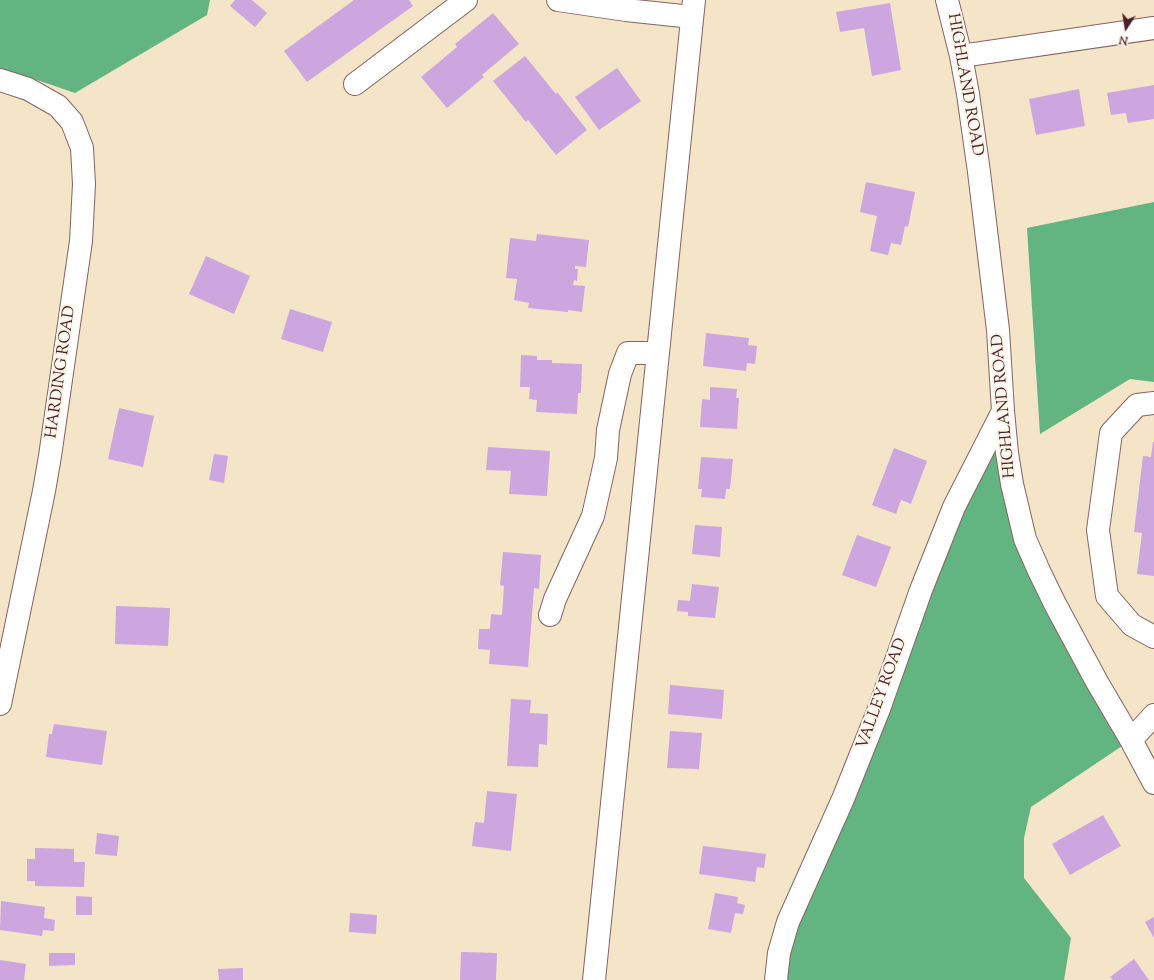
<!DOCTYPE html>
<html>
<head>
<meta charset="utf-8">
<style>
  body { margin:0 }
  #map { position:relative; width:1154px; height:980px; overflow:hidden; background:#f4e4c8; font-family:"Sorts Mill Goudy",serif }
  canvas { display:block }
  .north { position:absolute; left:1106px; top:8px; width:40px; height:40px; -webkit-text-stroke:3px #fcf5e5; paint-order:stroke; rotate:192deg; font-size:11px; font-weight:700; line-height:16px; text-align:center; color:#4a1f2b }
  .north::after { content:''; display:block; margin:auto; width:14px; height:18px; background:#4a1f2b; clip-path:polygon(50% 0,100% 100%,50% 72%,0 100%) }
</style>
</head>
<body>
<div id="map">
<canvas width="1154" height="980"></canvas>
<div class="north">N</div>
</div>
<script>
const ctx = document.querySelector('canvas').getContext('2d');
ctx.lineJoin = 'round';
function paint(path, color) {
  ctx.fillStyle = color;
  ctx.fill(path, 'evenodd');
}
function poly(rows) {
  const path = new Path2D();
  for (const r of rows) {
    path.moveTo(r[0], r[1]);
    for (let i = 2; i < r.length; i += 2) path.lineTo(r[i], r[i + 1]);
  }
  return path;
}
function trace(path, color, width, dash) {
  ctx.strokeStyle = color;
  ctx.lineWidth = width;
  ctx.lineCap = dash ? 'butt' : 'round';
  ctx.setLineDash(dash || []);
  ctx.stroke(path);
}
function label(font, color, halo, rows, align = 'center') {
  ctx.font = font + ' "Sorts Mill Goudy",serif';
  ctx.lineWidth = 4;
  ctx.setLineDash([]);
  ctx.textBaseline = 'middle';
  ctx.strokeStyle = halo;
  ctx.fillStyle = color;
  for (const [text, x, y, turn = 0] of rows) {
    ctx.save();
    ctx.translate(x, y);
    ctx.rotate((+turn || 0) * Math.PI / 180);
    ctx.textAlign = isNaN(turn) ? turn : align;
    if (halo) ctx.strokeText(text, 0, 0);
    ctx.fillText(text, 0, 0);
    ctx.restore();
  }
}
paint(poly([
  [0,0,210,0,207,15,75,93,31,78,0,70],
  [1154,202,1154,382,1130,379,1040,434,1027,228],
  [1003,411,1019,514,1131,740,1031,807,1024,838,1024,878,1071,938,1064,980,776,980]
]), '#62b581');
paint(poly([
  [235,0,252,0,267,13,255,27,230,6],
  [354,0,409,0,413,6,307,82,284,51],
  [890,3,901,70,872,76,864,28,840,32,836,12],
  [493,13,519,44,482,75,484,77,447,108,421,77,457,47,455,44],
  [525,56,556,94,557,92,587,130,556,155,528,120,526,122,493,81],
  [617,68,641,101,599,130,575,97],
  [1154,85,1154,119,1128,123,1126,113,1111,115,1107,93],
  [1079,89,1085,126,1036,135,1029,99],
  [866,182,915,192,908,227,905,226,901,245,891,243,888,255,870,251,877,216,860,212],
  [537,234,589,240,586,267,575,266,575,269,578,269,577,281,574,280,573,285,585,286,582,312,568,310,568,312,528,308,529,303,514,300,517,279,506,278,510,238,536,241],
  [206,256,250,276,234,314,189,294],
  [290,309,332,322,323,352,281,339],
  [706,333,749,338,748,345,757,346,755,364,747,363,746,371,703,366],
  [521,355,537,356,537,360,552,360,552,363,582,364,581,393,578,393,577,414,536,412,537,400,529,399,530,387,520,387],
  [710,387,737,389,736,398,739,398,737,429,700,427,702,399,710,400],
  [119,408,154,416,143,467,108,459],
  [1153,442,1154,442,1154,576,1137,574,1142,533,1134,532,1143,456,1151,457],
  [488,447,550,451,547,496,509,494,511,471,486,470],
  [894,448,927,461,911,504,901,500,896,514,872,505],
  [214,454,228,456,224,483,209,480],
  [701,457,733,459,730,489,726,489,725,499,701,497,702,489,698,489],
  [695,525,722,527,720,557,692,554],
  [857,535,891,547,876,587,842,575],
  [503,552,541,555,539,589,534,588,528,667,489,664,490,650,478,649,479,629,490,629,491,614,502,615,504,586,500,585],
  [692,584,719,587,715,618,688,616,688,612,677,611,678,600,690,601],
  [116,606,170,608,168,646,115,644],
  [670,685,724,690,722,719,668,714],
  [511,699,531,700,530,713,548,714,547,745,539,744,538,767,507,766],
  [54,724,107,731,102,765,46,757,49,734,52,734],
  [670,731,702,733,699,769,667,768],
  [487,791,517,794,511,851,472,846,475,822,484,823],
  [1103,815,1121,846,1070,875,1052,844],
  [97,833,119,836,117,856,95,854],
  [703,846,766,854,764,868,757,867,755,882,699,874],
  [35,848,74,849,74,862,85,862,84,887,35,886,35,881,27,881,27,859,35,859],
  [715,893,738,897,737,903,745,905,743,914,735,913,731,933,708,929],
  [76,896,92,897,92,915,76,915],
  [1,901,45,907,44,918,55,920,54,931,43,930,42,936,0,930],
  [350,913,377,915,376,934,349,932],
  [1154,917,1154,938,1145,922],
  [461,952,497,953,496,980,460,980],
  [49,953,75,953,75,965,49,966],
  [1134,959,1149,980,1113,980,1110,977],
  [0,960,26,964,24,980,0,980],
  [243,968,243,980,219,980,218,969]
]), '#cda6e0');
const minor = poly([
  [558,0,626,10,692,17],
  [947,0,961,56,968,94,979,172,998,330,1003,411,1007,453,1012,484,1025,539,1039,571,1055,604,1097,682,1131,740,1154,783],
  [961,56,1154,28],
  [0,80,28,89,58,106,72,122,82,148,84,184,81,241,50,456,44,491,0,704],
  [355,84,466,0],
  [1154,403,1137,405,1111,433,1098,530,1107,596,1132,625,1154,637],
  [550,615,555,599,593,516,606,458,608,430,620,374,628,353,658,353],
  [1131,740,1154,715],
  [594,980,694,0],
  [776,980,779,953,788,922,843,799,879,709,921,590,954,507,1003,411]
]);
trace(minor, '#866462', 24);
trace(minor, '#fff', 22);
label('16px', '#4a1f2b', '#fcf5e5', [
  ["HIGHLAND ROAD",964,85,80],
  ["HARDING ROAD",62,372,-82],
  ["HIGHLAND ROAD",1005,406,-95],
  ["VALLEY ROAD",883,694,-70]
]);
</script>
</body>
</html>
